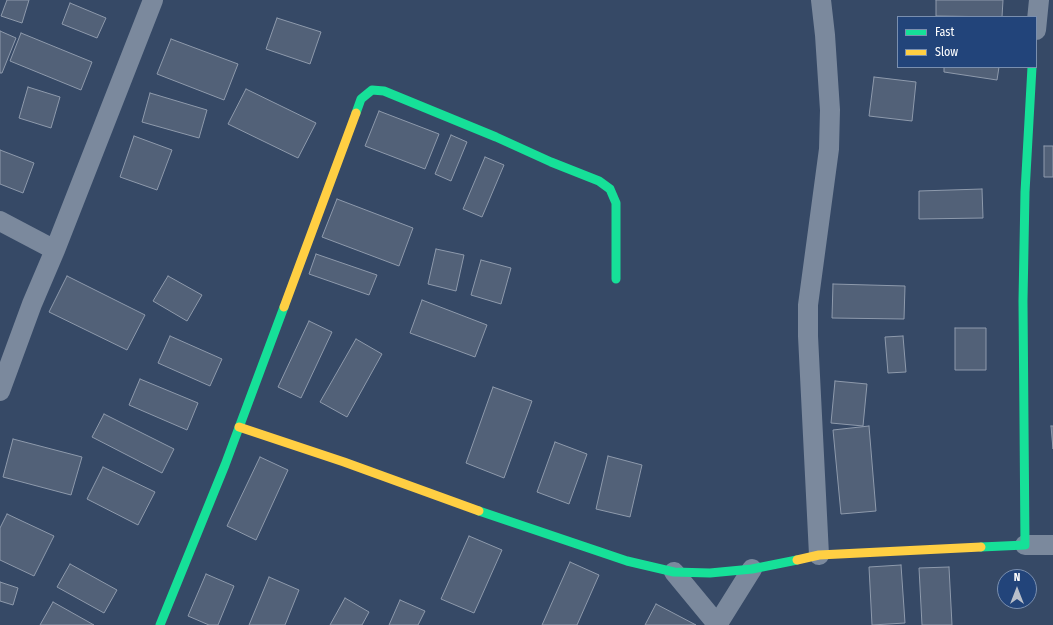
<!DOCTYPE html>
<html>
<head>
<meta charset="utf-8">
<style>
  body { margin:0 }
  #map { position:relative; width:1053px; height:625px; overflow:hidden; background:#364966; font-family:"Fira Sans Condensed",sans-serif }
  canvas { display:block }
  .legend { position:absolute; left:897px; top:16px; width:140px; height:52px; box-sizing:border-box; background:#22447a; border:1px solid #7a8faf; margin:0; padding:5px 7px; list-style:none; font-size:12px; color:#fff }
  .legend li { display:flex; align-items:center; gap:8px; height:20px }
  .legend b { width:20px; border:1px solid #7a8faf }
  .north { position:absolute; left:997px; top:569px; width:40px; height:40px; box-sizing:border-box; background:#22447a; border:1px solid #7a8faf; border-radius:50%; rotate:0deg; font-size:11px; font-weight:700; line-height:16px; text-align:center; color:#fff }
  .north::after { content:''; display:block; margin:auto; width:14px; height:18px; background:#b9bfc9; clip-path:polygon(50% 0,100% 100%,50% 72%,0 100%) }
</style>
</head>
<body>
<div id="map">
<canvas width="1053" height="625"></canvas>
<ul class="legend">
<li><b style="height:5px;background:#16e098"></b>Fast</li>
<li><b style="height:5px;background:#ffcf43"></b>Slow</li>
</ul>
<div class="north">N</div>
</div>
<script>
const ctx = document.querySelector('canvas').getContext('2d');
ctx.lineJoin = 'round';
function paint(path, color) {
  ctx.fillStyle = color;
  ctx.fill(path, 'evenodd');
}
function poly(rows) {
  const path = new Path2D();
  for (const r of rows) {
    path.moveTo(r[0], r[1]);
    for (let i = 2; i < r.length; i += 2) path.lineTo(r[i], r[i + 1]);
  }
  return path;
}
function trace(path, color, width, dash) {
  ctx.strokeStyle = color;
  ctx.lineWidth = width;
  ctx.lineCap = dash ? 'butt' : 'round';
  ctx.setLineDash(dash || []);
  ctx.stroke(path);
}
const building = poly([
  [7,0,29,0,22,23,1,16,7,0],
  [936,0,1003,0,1002,17,936,16,936,0],
  [70,3,106,18,97,38,62,24,70,3],
  [277,18,321,32,310,64,266,49,277,18],
  [0,31,16,38,2,73,0,73,0,31],
  [21,33,92,62,81,90,10,61,21,33],
  [171,39,238,64,224,100,157,74,171,39],
  [944,67,999,67,997,80,944,72,944,67],
  [874,77,916,82,912,121,869,116,874,77],
  [28,87,60,97,51,128,19,118,28,87],
  [246,89,316,123,298,158,228,124,246,89],
  [150,93,207,110,199,138,142,122,150,93],
  [379,111,439,134,425,169,365,146,379,111],
  [451,135,467,142,451,181,435,174,451,135],
  [134,136,172,150,157,190,120,177,134,136],
  [1044,146,1053,146,1053,177,1044,177,1044,146],
  [0,150,34,163,23,193,0,184,0,150],
  [485,157,504,165,482,217,463,209,485,157],
  [982,189,983,218,919,219,919,191,982,189],
  [337,199,413,228,399,266,322,237,337,199],
  [436,249,464,255,456,291,428,284,436,249],
  [316,254,377,275,369,295,309,274,316,254],
  [481,260,511,268,501,304,471,295,481,260],
  [67,276,145,315,127,350,49,312,67,276],
  [168,276,202,295,187,321,153,301,168,276],
  [833,284,905,286,904,319,832,318,833,284],
  [422,300,487,325,475,357,410,333,422,300],
  [309,321,332,332,301,398,278,387,309,321],
  [955,328,986,328,986,370,955,370,955,328],
  [170,336,222,359,210,386,158,363,170,336],
  [903,336,906,372,888,373,885,337,903,336],
  [356,339,382,354,347,417,320,402,356,339],
  [140,379,198,403,187,430,129,405,140,379],
  [835,381,867,384,863,426,831,423,835,381],
  [493,387,532,401,504,478,466,463,493,387],
  [104,414,174,449,162,473,92,437,104,414],
  [869,426,876,511,841,514,833,430,869,426],
  [1051,426,1053,426,1053,449,1051,426],
  [13,439,82,457,71,495,3,477,13,439],
  [555,442,587,454,569,504,537,492,555,442],
  [608,456,642,465,630,517,596,509,608,456],
  [260,457,288,470,256,540,227,526,260,457],
  [103,467,155,492,138,525,87,499,103,467],
  [7,514,54,536,34,576,0,560,0,528,7,514],
  [469,536,502,550,474,613,441,599,469,536],
  [570,562,599,575,577,625,542,625,570,562],
  [70,564,117,590,104,613,57,587,70,564],
  [901,565,905,623,872,625,869,567,901,565],
  [949,567,952,625,922,625,919,568,949,567],
  [206,574,234,586,218,625,209,625,188,616,206,574],
  [269,577,299,590,285,625,249,625,269,577],
  [0,582,18,588,13,605,0,601,0,582],
  [345,598,369,612,362,625,330,625,345,598],
  [400,600,425,611,418,625,389,625,400,600],
  [53,602,94,625,40,625,53,602],
  [656,604,696,625,645,625,656,604]
]);
paint(building, '#526178');
trace(building, '#8e9aac', 1);
trace(poly([
  [1036,30,1039,0],
  [0,221,55,250],
  [0,391,32,304,55,250,153,0],
  [1025,545,1053,545],
  [819,555,808,336,808,305,829,149,830,110,825,35,821,0],
  [674,572,717,624],
  [717,625,752,569]
]), '#7b899d', 20);
trace(poly([
  [356,113,361,99,372,90,384,91,496,137,551,162,599,181,610,189,616,203,616,279],
  [479,511,627,561,674,572,710,573,752,569,797,560],
  [981,547,1025,545,1023,301,1025,192,1032,67],
  [160,625,225,465,284,307]
]), '#16e098', 9);
trace(poly([
  [284,307,356,113],
  [239,427,344,462,479,511],
  [797,560,819,555,981,547]
]), '#ffcf43', 9);
</script>
</body>
</html>
